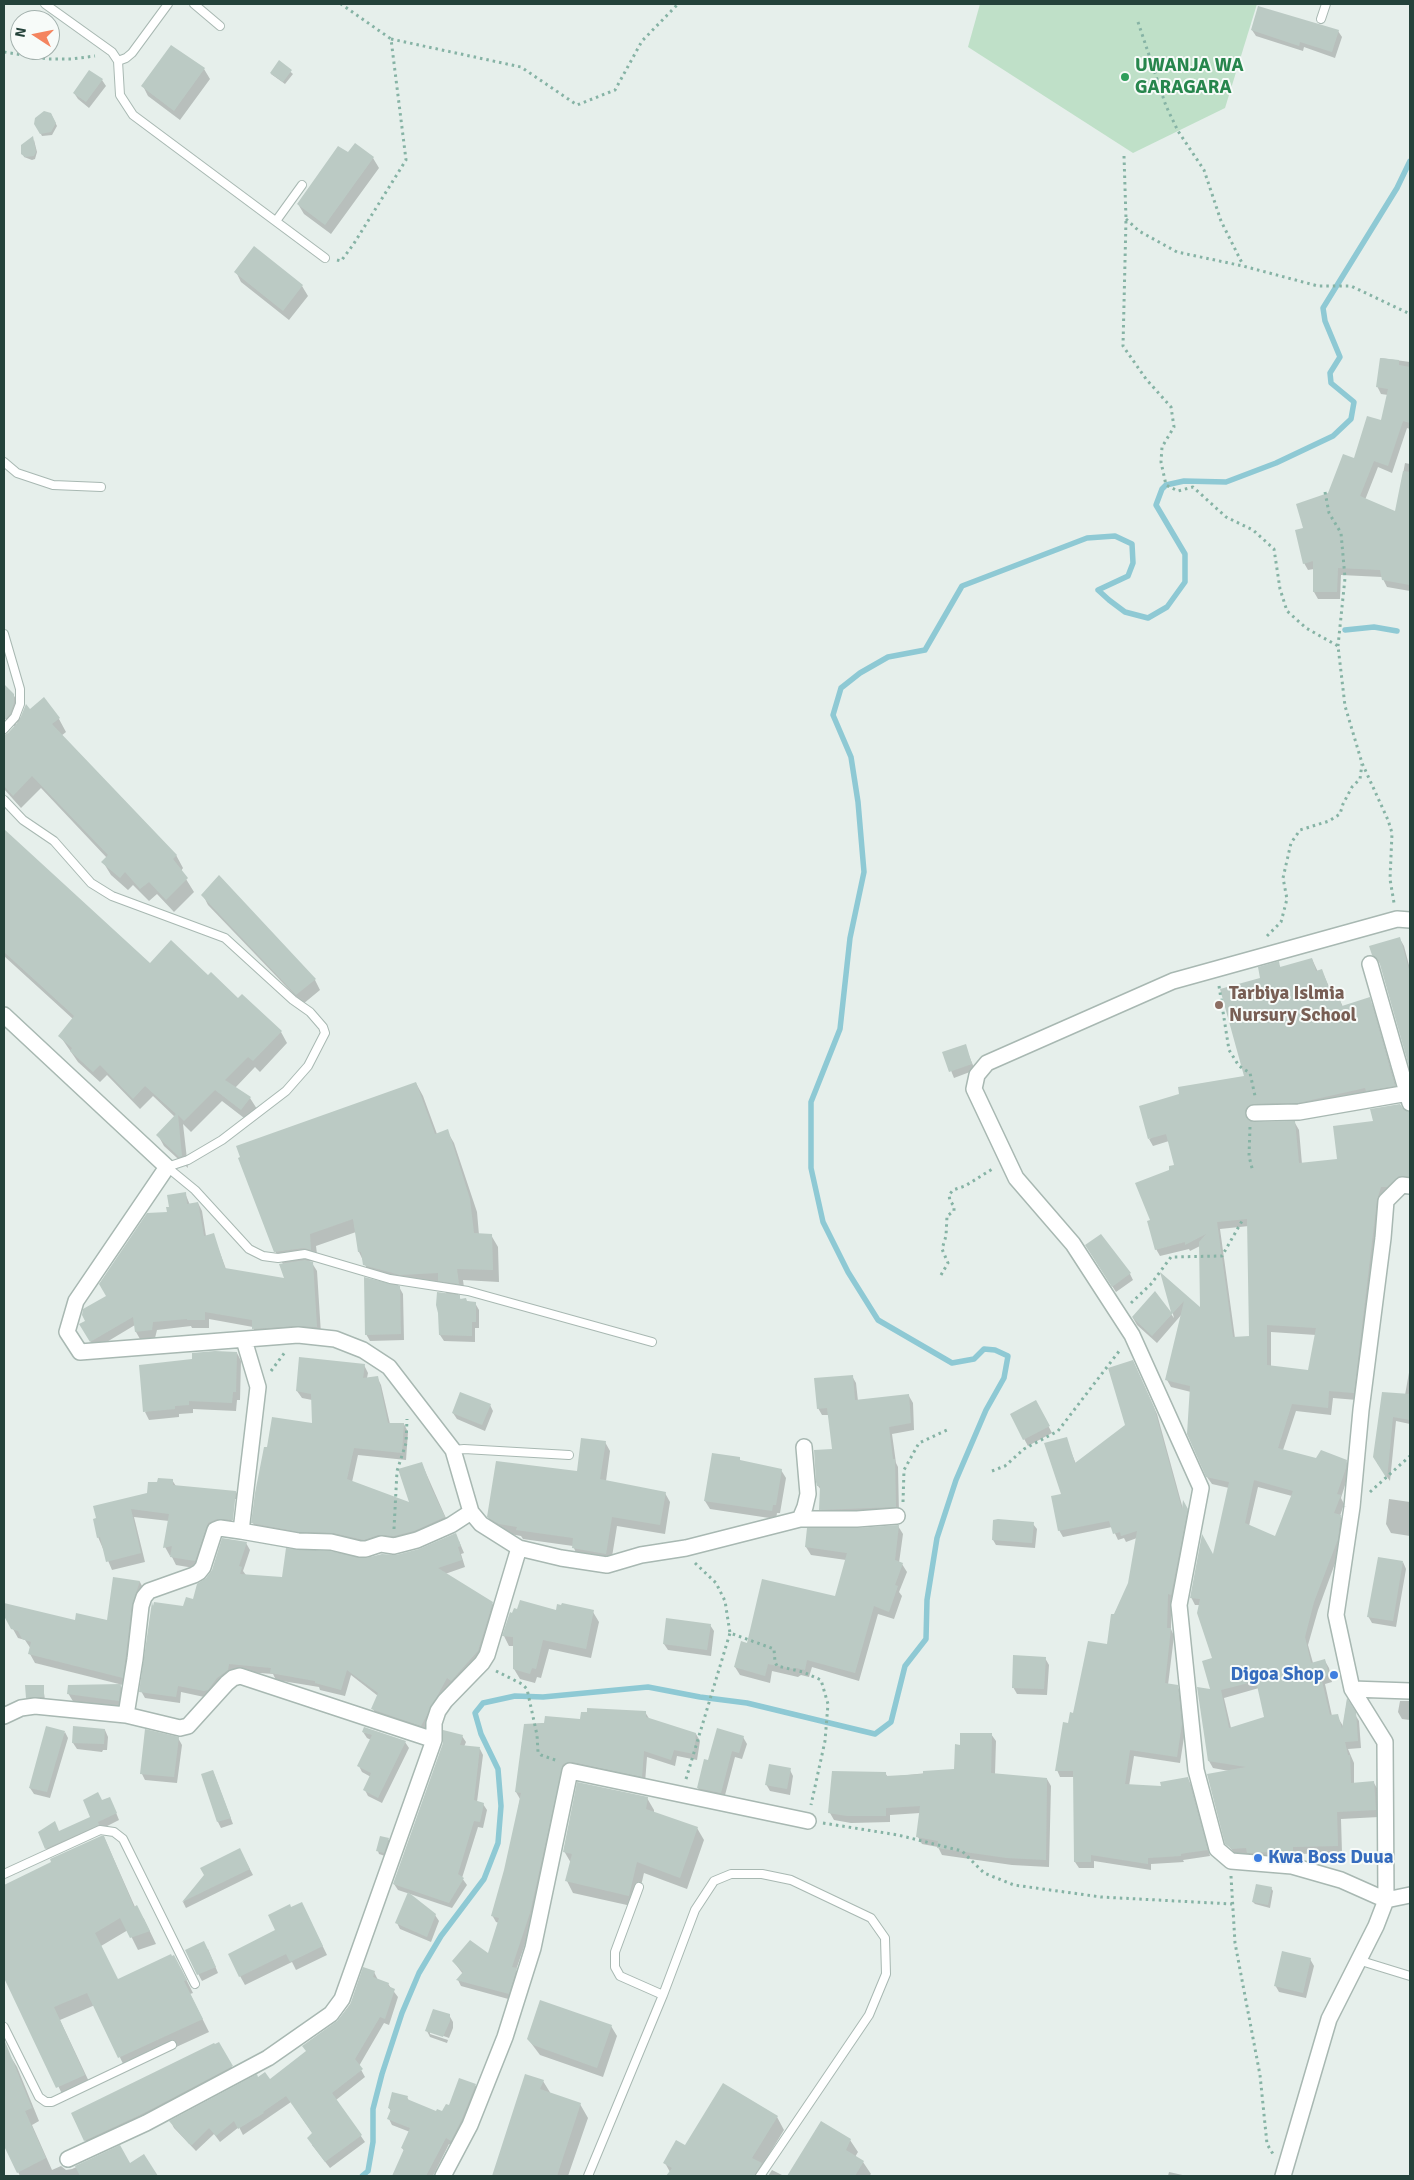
<!DOCTYPE html>
<html>
<head>
<meta charset="utf-8">
<style>
  body { margin:0 }
  #map { position:relative; width:1414px; height:2180px; overflow:hidden; background:#e6efeb; font-family:Signika,sans-serif }
  canvas { display:block }
  .frame { position:absolute; inset:0; border:5px solid #24423a; pointer-events:none }
  .north { position:absolute; left:10px; top:10px; width:50px; height:50px; box-sizing:border-box; background:#f7fbf9; border:1px solid #a3b1ad; border-radius:50%; rotate:281deg; font-size:14px; font-weight:700; line-height:20px; text-align:center; color:#24423a }
  .north::after { content:''; display:block; margin:auto; width:18px; height:22px; background:#f4845f; clip-path:polygon(50% 0,100% 100%,50% 72%,0 100%) }
</style>
</head>
<body>
<div id="map">
<canvas width="1414" height="2180"></canvas>
<div class="frame"></div>
<div class="north">N</div>
</div>
<script>
const ctx = document.querySelector('canvas').getContext('2d');
ctx.lineJoin = 'round';
function paint(path, color) {
  ctx.fillStyle = color;
  ctx.fill(path, 'evenodd');
}
function poly(rows) {
  const path = new Path2D();
  for (const r of rows) {
    path.moveTo(r[0], r[1]);
    for (let i = 2; i < r.length; i += 2) path.lineTo(r[i], r[i + 1]);
  }
  return path;
}
function trace(path, color, width, dash) {
  ctx.strokeStyle = color;
  ctx.lineWidth = width;
  ctx.lineCap = dash ? 'butt' : 'round';
  ctx.setLineDash(dash || []);
  ctx.stroke(path);
}
function label(font, color, halo, rows, align = 'center') {
  ctx.font = font + ' Signika,sans-serif';
  ctx.lineWidth = 4;
  ctx.setLineDash([]);
  ctx.textBaseline = 'middle';
  ctx.strokeStyle = halo;
  ctx.fillStyle = color;
  for (const [text, x, y, turn = 0] of rows) {
    ctx.save();
    ctx.translate(x, y);
    ctx.rotate((+turn || 0) * Math.PI / 180);
    ctx.textAlign = isNaN(turn) ? turn : align;
    if (halo) ctx.strokeText(text, 0, 0);
    ctx.fillText(text, 0, 0);
    ctx.restore();
  }
}
paint(poly([
  [980,4,1257,4,1225,108,1133,153,968,47]
]), '#bfe0c8');
paint(poly([
  [1252,30,1338,31,1342,37,1335,58,1304,47,1303,51,1256,36],
  [172,47,204,69,210,79,180,120,148,96,143,86],
  [279,62,293,74,285,84,271,74],
  [89,72,102,80,106,86,89,108,78,99,74,93],
  [51,114,57,126,52,135,42,136,36,124],
  [34,140,37,152,35,159,32,160,24,157,23,154],
  [348,154,373,158,379,168,331,234,304,214,298,204],
  [236,272,302,286,308,296,289,320,241,282],
  [1381,358,1410,362,1410,429,1407,428,1392,473,1378,467,1365,500,1396,512,1405,463,1410,464,1410,591,1387,587,1382,577,1341,575,1340,599,1318,599,1314,592,1314,569,1308,570,1304,563,1305,529,1381,422,1388,395,1381,394,1377,386],
  [4,685,13,694,20,706,20,718,30,710,59,719,66,732,61,736,176,855,183,868,181,871,194,892,174,912,157,894,149,901,133,885,128,890,111,875,103,862,107,858,41,788,21,808,4,789,4,744,20,729,17,722,15,727,9,719,4,719],
  [4,831,150,965,208,977,281,1032,287,1043,260,1072,255,1067,235,1088,250,1098,257,1109,248,1121,222,1101,191,1132,183,1124,188,1168,164,1146,158,1135,175,1117,153,1096,140,1109,107,1075,100,1082,78,1062,60,1036,73,1019,4,956],
  [219,877,315,980,320,990,303,1004,208,905,203,895],
  [1400,939,1404,946,1410,969,1410,1063,1382,966,1373,954],
  [1312,959,1318,972,1322,971,1330,989,1334,987,1343,1007,1369,999,1373,1006,1398,1093,1249,1116,1249,1121,1254,1124,1295,1123,1299,1130,1302,1164,1339,1160,1375,1122,1400,1105,1407,1113,1410,1113,1410,1183,1391,1194,1357,1400,1333,1398,1331,1415,1296,1411,1283,1450,1316,1459,1346,1461,1350,1469,1341,1498,1344,1504,1340,1516,1345,1524,1341,1547,1318,1610,1308,1645,1313,1663,1325,1661,1329,1668,1332,1682,1325,1684,1332,1716,1337,1716,1343,1726,1347,1701,1359,1721,1361,1748,1348,1749,1354,1763,1354,1784,1374,1783,1378,1790,1379,1817,1341,1819,1342,1853,1297,1854,1297,1858,1254,1860,1237,1856,1226,1843,1229,1771,1213,1768,1209,1761,1214,1659,1200,1605,1195,1605,1191,1597,1213,1558,1229,1488,1212,1484,1207,1477,1191,1392,1171,1387,1167,1380,1182,1314,1157,1343,1137,1325,1133,1318,1155,1293,1174,1318,1163,1275,1201,1310,1200,1246,1190,1251,1189,1249,1160,1256,1156,1249,1152,1221,1171,1171,1175,1166,1169,1141,1153,1146,1149,1139,1246,1077,1262,978,1278,963,1281,968],
  [1249,1226,1250,1337,1235,1338,1220,1229],
  [1271,1332,1316,1335,1309,1371,1271,1367],
  [1258,1487,1292,1496,1276,1538,1249,1526],
  [1259,1688,1265,1718,1231,1728,1224,1698],
  [965,1046,975,1070,954,1078,944,1053],
  [416,1083,423,1096,437,1134,447,1131,454,1143,477,1212,479,1235,491,1235,498,1247,499,1282,463,1280,465,1295,458,1294,461,1300,475,1303,479,1310,479,1328,475,1328,475,1342,444,1341,440,1335,447,1295,442,1285,398,1285,403,1294,404,1340,370,1341,366,1334,391,1283,371,1277,359,1252,356,1232,316,1246,318,1262,305,1261,312,1263,317,1271,321,1334,257,1336,253,1327,209,1319,209,1328,192,1328,191,1326,157,1330,155,1338,140,1339,136,1332,135,1325,95,1349,81,1324,87,1321,108,1297,171,1208,185,1193,190,1205,198,1203,202,1211,206,1236,213,1234,226,1269,286,1280,283,1264,275,1251],
  [1090,1252,1130,1274,1133,1280,1116,1292],
  [237,1353,241,1361,240,1400,237,1400,236,1411,193,1409,193,1413,179,1414,179,1417,149,1420,145,1412],
  [364,1365,368,1373,367,1378,377,1377,381,1385,390,1424,404,1424,408,1432,406,1460,358,1455,352,1482,411,1504,422,1464,449,1525,366,1547,257,1531,253,1523,313,1425,312,1400,302,1398,297,1391],
  [1410,1367,1410,1424,1396,1421,1390,1481,1377,1463,1383,1393,1405,1395],
  [1136,1368,1157,1414,1183,1509,1184,1504,1191,1517,1175,1601,1171,1600,1171,1629,1174,1636,1168,1685,1177,1686,1181,1693,1185,1731,1180,1763,1134,1756,1129,1786,1162,1787,1188,1779,1191,1785,1210,1856,1183,1860,1184,1862,1151,1864,1151,1870,1094,1861,1094,1868,1079,1868,1075,1862,1074,1777,1060,1777,1057,1770,1069,1725,1108,1645,1114,1615,1129,1583,1137,1538,1126,1542,1124,1538,1118,1540,1112,1527,1063,1537,1059,1530,1066,1439,1076,1464,1127,1426],
  [852,1376,856,1383,858,1401,909,1396,913,1403,914,1430,892,1434,896,1463,898,1467,899,1514,825,1516,821,1509,821,1490,818,1486,833,1451,829,1415,822,1415,818,1408],
  [490,1405,493,1411,485,1431,457,1419,453,1413],
  [1039,1408,1052,1433,1028,1446,1011,1415],
  [605,1442,610,1451,606,1481,665,1493,670,1502,665,1534,617,1526,611,1563,578,1557,573,1546,523,1539,521,1536,505,1533,494,1526,488,1517,578,1472],
  [739,1458,741,1462,781,1470,786,1478,780,1513,777,1513,776,1519,710,1509,705,1501],
  [172,1480,176,1486,236,1492,240,1501,237,1529,213,1532,200,1569,176,1565,171,1555,170,1556,165,1547,169,1521,134,1517,145,1562,112,1570,98,1537,148,1494],
  [234,1499,237,1499,233,1527,231,1526],
  [1389,1499,1410,1502,1410,1536,1391,1533,1386,1524],
  [1033,1524,1037,1529,1035,1548,996,1545,993,1540],
  [898,1526,903,1534,899,1563,902,1564,907,1572,899,1592,902,1596,894,1619,878,1614,859,1681,812,1667,809,1677,801,1675,798,1677,772,1671,770,1683,740,1675,735,1667,748,1644,836,1598,846,1560,811,1555,806,1547,857,1530],
  [459,1541,464,1553,461,1554,465,1567,445,1574,492,1603,496,1610,482,1658,455,1688,451,1684,425,1732,377,1716,373,1709,378,1696,351,1675,345,1696,320,1690,319,1687,276,1680,273,1674,233,1671,209,1698,181,1692,180,1703,145,1698,141,1691,153,1605,154,1608,184,1608,194,1600,207,1579,246,1543,250,1550,243,1571,246,1575,283,1578,366,1560,396,1556],
  [1403,1562,1406,1569,1396,1627,1372,1623,1368,1616],
  [114,1579,140,1582,145,1592,127,1686,35,1663,30,1654,31,1649,25,1640,18,1638,4,1613,4,1605,76,1621,108,1621],
  [557,1611,593,1612,599,1622,591,1658,549,1649,541,1678,537,1677,535,1683,520,1679,514,1669,514,1646,509,1646,504,1636],
  [710,1625,714,1631,711,1656,668,1650,664,1644],
  [1045,1658,1049,1665,1047,1695,1017,1694,1013,1687],
  [120,1685,126,1695,124,1710,74,1703,68,1693],
  [43,1686,45,1700,29,1700,27,1698],
  [1400,1701,1410,1701,1410,1720,1402,1719,1398,1712],
  [645,1712,650,1720,696,1734,700,1741,697,1760,677,1756,675,1766,647,1757,645,1783,566,1772,533,1921,516,1970,520,1976,512,2000,461,1986,458,1980,463,1974,453,1961,488,1956,499,1923,496,1922,492,1915,506,1871,520,1799,516,1792,525,1725],
  [105,1730,108,1737,107,1750,103,1750,102,1752,77,1749,73,1743],
  [65,1732,68,1738,50,1798,34,1794,30,1788],
  [363,1732,405,1742,409,1748,382,1803,368,1796,365,1790,371,1777,362,1772,359,1766,371,1740,367,1738],
  [991,1734,996,1741,995,1774,1047,1779,1051,1786,1049,1867,1012,1865,942,1855,938,1847,922,1844,918,1837,920,1813,890,1815,890,1822,851,1823,834,1820,830,1813,885,1773,888,1777,956,1770,962,1746],
  [462,1736,466,1742,464,1747,480,1749,483,1755,477,1802,483,1804,487,1810,483,1828,478,1827,462,1878,467,1885,452,1908,398,1890,394,1884],
  [743,1737,747,1744,742,1759,735,1757,724,1799,702,1794,698,1788],
  [178,1738,182,1745,177,1783,145,1780,142,1774],
  [790,1770,793,1776,790,1795,770,1791,766,1784],
  [213,1771,233,1824,221,1828,218,1822],
  [647,1798,654,1810,654,1813,697,1828,704,1840,687,1889,644,1873,636,1907,573,1893,567,1881,571,1863,564,1851],
  [101,1802,113,1805,119,1820,50,1855,46,1848,59,1832,92,1817],
  [104,1837,135,1907,144,1919,156,1944,138,1950,128,1930,101,1946,118,1981,181,1969,193,1993,190,1994,209,2032,126,2070,95,2005,60,2020,92,2088,65,2100,4,1975,4,1886],
  [388,1839,390,1842,385,1856,379,1854,378,1851],
  [243,1856,253,1875,186,1908,183,1902,205,1876],
  [1271,1888,1273,1891,1270,1908,1255,1904,1253,1902],
  [291,1908,306,1912,327,1955,296,1970,292,1962,245,1985,240,1976,277,1931],
  [435,1915,439,1921,431,1942,400,1929,397,1923],
  [208,1949,218,1973,202,1981,186,1951],
  [1310,1959,1314,1966,1306,1998,1279,1992,1275,1985],
  [374,1972,378,1980,388,1984,398,1997,389,2025,384,2023,359,2066,365,2077,336,2100,365,2142,330,2168,312,2145,313,2134,291,2102,243,2135,239,2127,220,2142,214,2134,196,2151,174,2128,171,2122,258,2078,269,2081,307,2052,337,2022],
  [449,2015,453,2022,453,2028,449,2038,430,2031,430,2034,448,2040,447,2043,430,2037,427,2031],
  [611,2026,617,2036,603,2077,540,2055,528,2039],
  [219,2044,239,2080,92,2154,72,2114],
  [9,2054,17,2067,39,2121,32,2125,52,2170,61,2166,66,2170,72,2169,120,2147,130,2164,143,2156,156,2176,20,2176,4,2143,4,2057],
  [526,2076,543,2081,551,2094,580,2104,588,2118,568,2176,493,2176],
  [475,2085,479,2091,455,2146,449,2144,433,2176,396,2176,395,2175,405,2152,402,2148,410,2132,392,2125,389,2119,391,2111,389,2108,407,2097,409,2101,436,2113,442,2113],
  [777,2117,784,2130,762,2166,768,2176,772,2170,784,2176,668,2176,670,2172,665,2163,686,2147],
  [821,2123,850,2140,858,2152,855,2157,863,2162,871,2174,869,2176,788,2176],
  [1169,2172,1187,2176,1168,2176]
]), '#0003');
trace(poly([
  [1345,630,1374,627,1397,631],
  [362,2176,368,2171,373,2142,373,2109,382,2074,402,2013,419,1973,441,1936,484,1879,498,1843,501,1806,498,1769,481,1734,475,1713,483,1703,515,1696,543,1697,648,1687,700,1697,747,1703,875,1734,891,1722,905,1666,926,1639,927,1600,937,1538,956,1480,986,1410,1004,1378,1008,1356,995,1350,984,1349,974,1359,952,1363,878,1320,848,1272,823,1222,811,1168,811,1102,840,1029,850,938,864,872,858,802,851,757,833,715,841,688,860,673,888,657,925,650,962,586,1087,538,1115,536,1132,544,1133,563,1128,576,1098,590,1109,600,1125,612,1148,618,1167,607,1185,582,1185,554,1156,505,1162,489,1166,485,1184,481,1226,482,1276,463,1333,436,1351,419,1354,402,1331,383,1330,373,1340,357,1325,321,1323,308,1397,188,1410,161]
]), '#8ec9d4', 5.5);
paint(poly([
  [1258,6,1339,30,1332,52,1300,42,1299,46,1251,30],
  [171,45,205,68,174,111,141,86],
  [279,60,292,70,283,82,270,73],
  [89,70,103,79,86,102,73,93],
  [44,111,51,113,56,123,51,132,40,134,34,124,35,118],
  [33,136,36,152,34,156,25,157,21,154,21,145],
  [355,143,374,157,325,225,297,204,338,146,348,152],
  [254,246,303,285,283,311,234,272],
  [1380,358,1399,360,1399,365,1410,367,1410,423,1403,421,1388,466,1374,461,1360,496,1395,511,1403,471,1410,472,1410,585,1382,580,1380,570,1338,568,1337,592,1313,592,1313,561,1303,564,1295,530,1303,528,1296,504,1328,493,1343,454,1354,458,1367,416,1381,420,1388,389,1376,387],
  [4,684,14,694,14,703,10,714,4,721],
  [44,697,60,718,52,724,177,855,173,859,188,878,166,900,149,882,140,889,125,872,120,878,101,862,108,855,32,776,13,796,4,786,4,735,8,733,19,721,26,704,30,709],
  [4,829,150,963,171,940,208,975,211,972,238,998,242,994,282,1031,253,1061,248,1057,225,1080,251,1097,241,1110,215,1090,184,1121,178,1115,182,1156,179,1157,156,1135,176,1114,145,1086,133,1099,100,1065,93,1072,70,1051,72,1048,58,1036,74,1016,4,952],
  [219,875,316,979,296,995,201,895],
  [1400,937,1410,973,1410,1070,1379,961,1372,955,1369,946],
  [1312,958,1316,971,1322,969,1329,988,1335,986,1342,1006,1370,997,1395,1086,1366,1091,1365,1088,1298,1103,1253,1104,1246,1108,1246,1117,1254,1122,1295,1121,1299,1163,1337,1159,1333,1126,1373,1121,1370,1109,1400,1104,1403,1109,1409,1112,1410,1127,1410,1177,1399,1176,1387,1187,1381,1187,1377,1200,1354,1393,1329,1391,1328,1408,1292,1404,1278,1448,1316,1458,1321,1450,1347,1460,1346,1468,1337,1494,1341,1495,1334,1513,1341,1515,1338,1539,1314,1602,1305,1637,1311,1663,1325,1659,1329,1675,1321,1677,1330,1715,1338,1714,1342,1729,1347,1698,1356,1712,1358,1741,1345,1742,1348,1755,1350,1755,1351,1783,1374,1781,1376,1810,1337,1812,1338,1846,1293,1847,1293,1851,1249,1853,1247,1853,1246,1848,1232,1849,1225,1844,1207,1774,1246,1767,1208,1761,1197,1687,1210,1689,1202,1661,1212,1658,1197,1613,1200,1599,1190,1598,1202,1534,1213,1554,1229,1482,1206,1477,1187,1434,1190,1386,1165,1380,1184,1301,1152,1336,1132,1317,1155,1291,1171,1312,1160,1272,1200,1307,1199,1242,1206,1234,1185,1245,1185,1242,1155,1250,1147,1221,1150,1220,1135,1183,1169,1170,1169,1166,1174,1165,1166,1134,1148,1139,1139,1106,1179,1094,1178,1087,1244,1076,1220,989,1260,978,1258,967,1279,961,1280,967],
  [1247,1219,1249,1336,1233,1337,1217,1222],
  [1267,1325,1316,1328,1308,1370,1267,1365],
  [1254,1480,1293,1491,1275,1536,1245,1523],
  [1256,1681,1264,1717,1229,1728,1221,1690],
  [966,1044,972,1064,949,1072,942,1052],
  [416,1082,435,1134,448,1129,470,1199,474,1233,492,1234,493,1270,457,1269,459,1284,438,1281,438,1273,400,1275,363,1265,361,1252,358,1252,353,1219,310,1234,311,1250,304,1248,274,1252,238,1158,240,1157,236,1146],
  [186,1192,187,1204,198,1202,204,1236,214,1233,225,1268,284,1278,279,1264,305,1260,313,1262,317,1327,297,1326,252,1329,252,1320,205,1312,205,1320,187,1320,187,1319,153,1322,152,1330,135,1332,133,1317,90,1342,79,1324,85,1321,82,1315,83,1309,106,1296,99,1284,147,1213,167,1212,166,1207,169,1207,167,1195],
  [1101,1234,1131,1273,1112,1287,1085,1245],
  [364,1277,400,1286,401,1334,365,1335],
  [437,1292,460,1295,460,1299,466,1298,467,1301,476,1302,476,1322,472,1322,472,1336,439,1335,438,1313,436,1305],
  [215,1351,237,1352,236,1392,233,1392,232,1403,189,1401,189,1405,175,1406,175,1409,143,1412,139,1365,192,1359,192,1353],
  [299,1357,365,1364,363,1378,378,1376,388,1423,404,1423,402,1453,354,1448,347,1479,409,1502,398,1469,422,1462,431,1487,445,1517,414,1531,394,1536,378,1535,364,1540,333,1533,299,1532,251,1523,255,1493,264,1447,267,1447,272,1417,312,1423,311,1394,296,1391],
  [1133,1360,1154,1407,1182,1509,1183,1500,1188,1509,1171,1595,1168,1594,1167,1628,1171,1628,1165,1683,1178,1685,1182,1724,1177,1757,1130,1750,1125,1784,1161,1786,1160,1782,1188,1777,1208,1850,1186,1853,1181,1854,1181,1856,1148,1858,1148,1864,1091,1855,1091,1862,1074,1862,1073,1771,1055,1771,1063,1722,1068,1723,1070,1712,1073,1713,1088,1641,1107,1644,1111,1614,1114,1614,1128,1583,1137,1531,1121,1536,1120,1532,1113,1534,1109,1521,1058,1531,1051,1496,1061,1494,1044,1443,1067,1437,1075,1463,1125,1425,1108,1368],
  [853,1375,855,1400,909,1394,911,1423,889,1427,893,1459,895,1459,896,1507,819,1510,820,1486,817,1486,816,1482,814,1450,832,1449,827,1408,817,1409,814,1378],
  [460,1392,491,1404,482,1425,452,1413],
  [1382,1392,1410,1394,1410,1420,1393,1417,1387,1479,1373,1457],
  [1036,1400,1050,1426,1023,1440,1010,1414],
  [581,1438,606,1441,600,1479,666,1492,660,1525,612,1517,606,1554,572,1548,573,1538,516,1530,517,1527,499,1524,487,1517,496,1461,577,1471],
  [712,1453,740,1457,740,1460,782,1469,776,1505,773,1505,772,1511,704,1501],
  [158,1478,173,1479,173,1485,236,1491,233,1520,217,1519,208,1523,195,1561,170,1557,172,1546,163,1548,169,1514,131,1509,141,1553,106,1562,100,1537,97,1538,93,1519,96,1518,93,1506,147,1493,148,1482,157,1482],
  [998,1519,1034,1522,1032,1543,992,1540,993,1520],
  [899,1525,895,1560,903,1563,895,1585,898,1586,889,1612,874,1606,855,1673,807,1660,805,1670,796,1668,793,1669,768,1664,765,1676,734,1667,741,1641,747,1643,762,1579,835,1596,847,1553,805,1547,807,1528,857,1528],
  [456,1533,461,1546,458,1547,462,1560,438,1568,493,1602,478,1651,451,1681,447,1678,421,1726,371,1709,378,1693,347,1670,341,1690,315,1683,315,1681,270,1673,271,1668,229,1664,228,1670,217,1678,208,1690,204,1691,178,1686,176,1697,139,1692,152,1602,153,1606,154,1602,183,1606,186,1597,193,1599,197,1584,206,1578,212,1570,222,1538,247,1542,239,1566,242,1567,240,1574,282,1577,286,1548,330,1551,366,1558,382,1554,396,1555,419,1549],
  [1378,1557,1403,1561,1393,1621,1367,1617],
  [113,1577,140,1581,132,1605,123,1678,28,1654,31,1642,22,1639,18,1631,11,1629,4,1616,4,1603,75,1620,76,1613,107,1620],
  [520,1600,556,1610,557,1604,561,1605,562,1603,594,1610,586,1649,543,1640,536,1669,532,1668,530,1674,513,1669,513,1637,502,1636,510,1612,512,1613,514,1608,517,1609],
  [666,1618,711,1624,707,1650,663,1644],
  [1013,1655,1046,1657,1044,1689,1012,1688],
  [121,1684,119,1701,67,1694,68,1685],
  [25,1685,44,1685,44,1697,26,1698],
  [587,1708,646,1711,646,1717,696,1733,694,1754,674,1750,671,1760,644,1751,642,1777,572,1762,563,1764,530,1913,512,1967,517,1968,509,1994,456,1980,463,1972,452,1961,470,1940,488,1953,499,1918,491,1916,504,1870,521,1793,515,1792,524,1724,544,1723,545,1716,580,1719,581,1712,587,1712],
  [46,1726,65,1731,47,1792,29,1788],
  [73,1726,105,1729,104,1744,72,1743],
  [364,1727,406,1741,378,1798,363,1790,371,1773,357,1766,372,1735,362,1732],
  [717,1728,744,1736,739,1753,732,1751,721,1793,697,1788,704,1759,708,1760],
  [145,1729,179,1737,174,1777,140,1774],
  [443,1730,463,1735,460,1745,480,1747,474,1800,484,1803,480,1822,474,1821,458,1874,464,1878,449,1903,393,1884,443,1743],
  [960,1733,992,1733,991,1773,1047,1778,1046,1860,1007,1858,937,1848,938,1841,916,1837,920,1806,886,1808,886,1816,847,1816,828,1813,832,1771,886,1772,886,1776,923,1774,923,1771,954,1769,955,1744,960,1745],
  [769,1764,791,1768,787,1789,765,1785],
  [213,1770,231,1818,217,1822,201,1774],
  [577,1782,648,1797,646,1809,698,1827,680,1878,637,1862,629,1896,565,1881,572,1854,563,1852],
  [98,1792,102,1800,110,1797,117,1813,98,1822,99,1825,45,1849,38,1832,55,1821,59,1831,90,1817,83,1800],
  [101,1836,104,1836,134,1907,137,1905,150,1931,130,1938,120,1918,95,1933,118,1979,171,1954,172,1956,174,1955,187,1980,184,1981,203,2019,118,2058,87,1993,54,2007,85,2075,56,2088,4,1978,4,1885,51,1862,50,1859],
  [380,1836,389,1838,384,1853,376,1851],
  [240,1848,250,1869,182,1902,204,1875,200,1868],
  [1256,1884,1272,1887,1268,1905,1252,1902],
  [408,1892,436,1914,427,1937,395,1923],
  [302,1902,323,1946,290,1962,286,1954,239,1977,228,1954,275,1930,268,1915,290,1904,291,1907],
  [204,1941,216,1967,197,1975,185,1950],
  [1282,1951,1311,1958,1303,1993,1274,1986],
  [363,1967,375,1971,373,1977,389,1983,388,1986,395,1989,385,2019,380,2017,355,2059,363,2069,332,2093,362,2135,325,2162,307,2138,312,2133,286,2096,263,2112,264,2113,238,2129,234,2121,216,2136,209,2128,192,2145,189,2144,169,2121,257,2074,258,2077,265,2072,270,2079,306,2051,302,2046,337,2021,350,2005],
  [540,2000,612,2025,597,2068,533,2045,527,2039],
  [433,2009,450,2014,450,2021,443,2037,425,2031],
  [4,2039,32,2108,25,2111,46,2158,17,2173,4,2146],
  [219,2042,233,2066,144,2113,84,2141,71,2113,214,2043,215,2044],
  [525,2074,544,2080,540,2089,581,2103,557,2176,492,2176],
  [459,2078,476,2084,461,2121,451,2141,446,2138,426,2176,392,2176,404,2149,401,2148,410,2128,387,2119,391,2109,388,2108,392,2092,408,2096,407,2099,436,2111,437,2109,442,2111,446,2104,449,2105],
  [723,2083,778,2116,752,2158,762,2163,754,2176,666,2176,672,2168,663,2163,676,2140,685,2145],
  [821,2121,851,2139,846,2150,864,2161,855,2176,787,2176],
  [120,2145,130,2163,144,2154,158,2176,80,2176,75,2166]
]), '#bbcac4');
const lane = poly([
  [45,4,112,52,118,61,120,95,133,115,325,258],
  [194,4,220,26],
  [1321,19,1326,4],
  [118,61,126,58,132,53,168,4],
  [276,221,302,185],
  [4,462,17,473,53,485,101,487],
  [4,634,20,689,20,704,15,717,4,729],
  [4,800,23,820,54,841,91,883,112,896,225,938,293,1000,310,1012,323,1027,325,1033,308,1066,286,1091,222,1140,188,1160,167,1167],
  [167,1167,195,1190,249,1249,263,1256,278,1258,305,1254,390,1279,468,1291,652,1342],
  [453,1450,464,1449,569,1455],
  [4,1874,100,1830,114,1832,123,1839,195,1984],
  [639,1887,615,1952,615,1967,620,1976,663,1995],
  [1358,1960,1410,1976],
  [4,2027,39,2097,46,2102,52,2102,172,2045],
  [588,2176,663,1995,695,1910,714,1881,731,1874,762,1874,791,1880,871,1918,885,1938,886,1974,869,2015,760,2176]
]);
const street = poly([
  [1410,920,1397,919,1173,981,987,1063,977,1075,974,1089,1016,1178,1073,1244,1132,1335,1201,1488,1179,1605,1196,1770,1217,1849,1231,1861,1292,1866,1341,1880,1386,1900,1410,1895],
  [1370,964,1410,1103],
  [4,1015,167,1167,76,1301,67,1332,80,1352,298,1335,335,1339,363,1350,389,1367,453,1450,471,1512,451,1525,417,1540,394,1546,381,1544,366,1549,360,1549,331,1542,298,1541,241,1531],
  [1254,1113,1299,1112,1408,1093],
  [800,1519,805,1507,808,1494,804,1447],
  [519,1548,561,1558,607,1565,641,1555,686,1548,800,1519,857,1519,897,1516],
  [1352,1689,1410,1691],
  [126,1715,135,1659,141,1606,144,1597,149,1591,194,1575,199,1572,203,1567,215,1530,220,1528,241,1531,258,1387,244,1340],
  [4,1716,21,1708,35,1706,126,1715,180,1728,188,1726,227,1683,233,1678,240,1676,434,1740],
  [68,2159,146,2123,268,2058,331,2014,342,1999,434,1740,434,1723,438,1711,445,1701,482,1663,487,1655,519,1548,481,1524,471,1512],
  [443,2176,470,2125,505,2037,533,1948,570,1771,808,1821],
  [1283,2176,1329,2019,1376,1926,1386,1900,1385,1742,1352,1689,1336,1615,1352,1507,1361,1410,1383,1238,1386,1201,1402,1185,1410,1186]
]);
trace(lane, '#a8b8b2', 10);
trace(street, '#a8b8b2', 18);
trace(poly([
  [1138,22,1166,106,1178,131,1204,170,1221,221,1243,265],
  [391,39,521,67,577,105,615,90,642,41,678,4],
  [4,52,48,59,71,59,95,56],
  [1124,156,1126,219,1123,346,1146,379,1171,407,1174,427,1162,447,1161,462,1166,485,1178,491,1193,487,1226,517,1253,530,1274,549,1280,589,1287,611,1306,628,1338,646,1345,706,1362,763,1388,820,1392,833,1390,879,1394,903],
  [1126,219,1139,231,1177,252,1243,266,1318,286,1351,286,1410,314],
  [337,260,341,261,353,245,406,160,391,39,341,4],
  [1325,492,1329,513,1341,533,1345,578,1338,646],
  [1267,936,1281,922,1287,899,1283,878,1291,843,1300,830,1329,821,1340,814,1343,804,1352,787,1360,779,1362,764],
  [1219,986,1229,1050,1239,1066,1250,1073,1255,1096],
  [1250,1127,1249,1156,1253,1172],
  [941,1275,948,1263,942,1249,946,1236,947,1216,954,1211,954,1206,950,1201,949,1195,953,1190,965,1186,994,1168],
  [1131,1303,1151,1284,1171,1257,1222,1256,1242,1221],
  [271,1371,285,1352],
  [992,1471,1005,1466,1024,1449,1058,1431,1120,1350],
  [1370,1492,1410,1456],
  [903,1502,904,1470,919,1443,947,1430],
  [394,1529,397,1471,406,1443,407,1419],
  [695,1563,716,1583,725,1601,730,1633,774,1649,775,1662,777,1666,803,1672,821,1680,828,1704,825,1741,811,1805],
  [496,1671,522,1684,527,1689,537,1735,538,1752,541,1755,558,1761],
  [686,1779,730,1633],
  [823,1823,898,1835,962,1851,984,1873,1014,1885,1101,1897,1232,1904],
  [1231,1876,1235,1943,1260,2075,1267,2144,1273,2154]
]), '#86b3a5', 3, [2.5, 4]);
trace(lane, '#fff', 8);
trace(street, '#fff', 15);
for (const [x, y, r, color] of [
  [1125,77,5,"#2e9e5b"],
  [1219,1005,5,"#8d6e63"],
  [1334,1675,5,"#3f7fe0"],
  [1258,1858,5,"#3f7fe0"]
]) {
  const dot = new Path2D();
  dot.arc(x, y, r, 0, 2 * Math.PI);
  ctx.fillStyle = color;
  ctx.fill(dot);
  trace(dot, '#f7fbf9', 2);
}
label('bold 19px', '#27864d', '#f7fbf9', [
  ["UWANJA WA",1135,66],
  ["GARAGARA",1135,88]
], 'left');
label('bold 19px', '#785e54', '#f7fbf9', [
  ["Tarbiya Islmia",1229,994],
  ["Nursury School",1229,1016]
], 'left');
label('bold 19px', '#366cbe', '#f7fbf9', [
  ["Digoa Shop",1324,1675],
  ["Kwa Boss Duua",1268,1858,"left"]
], 'right');
</script>
</body>
</html>
